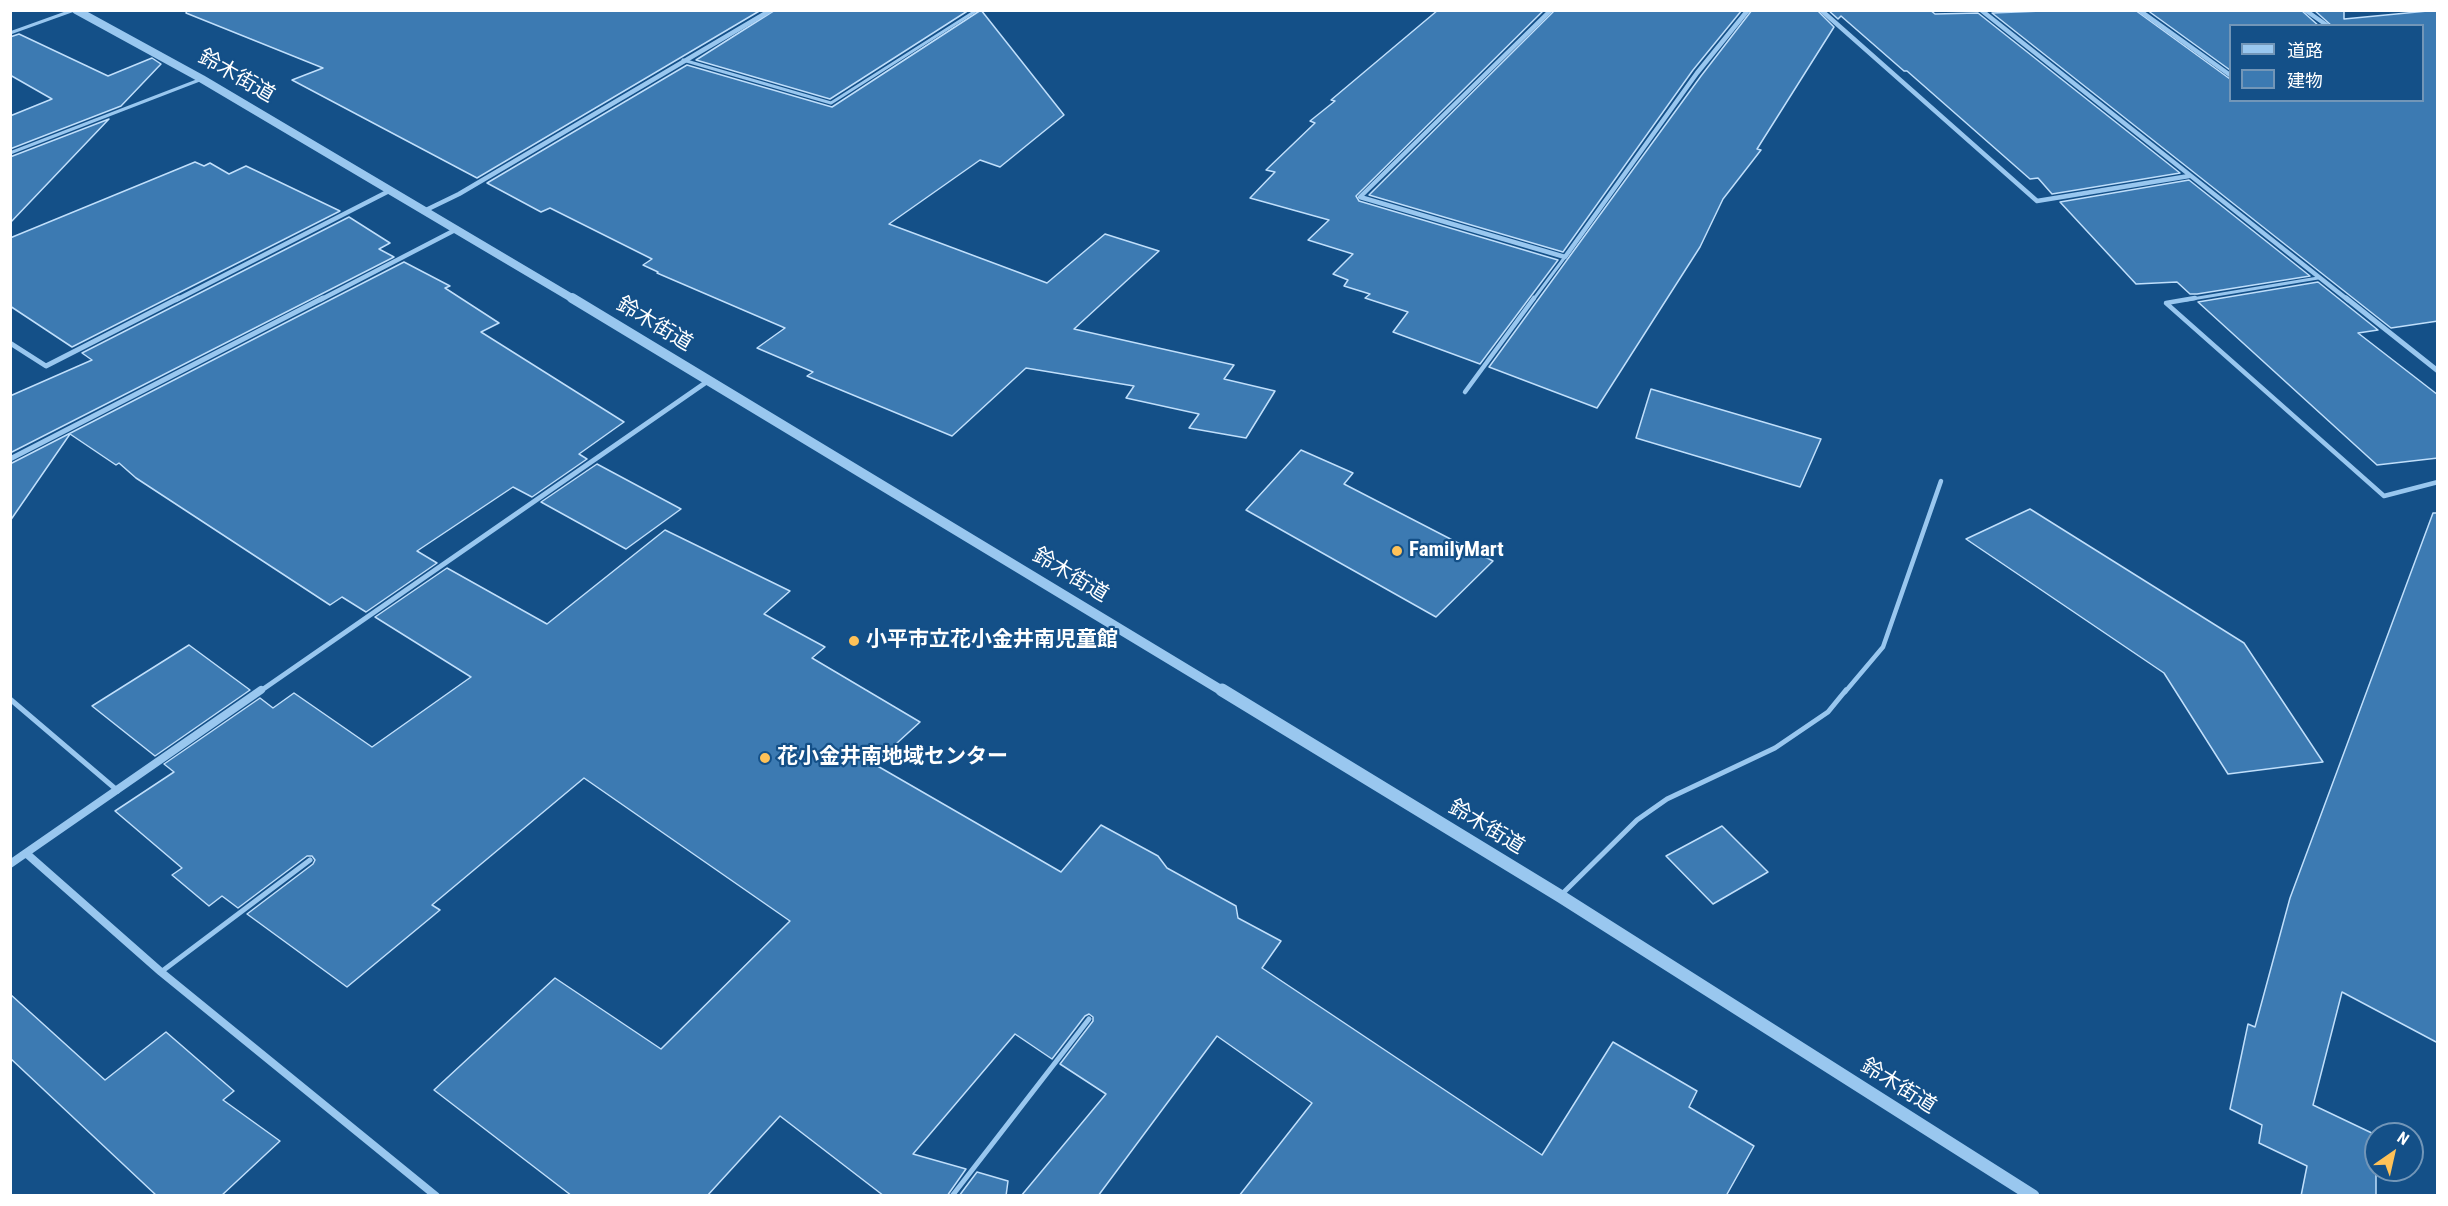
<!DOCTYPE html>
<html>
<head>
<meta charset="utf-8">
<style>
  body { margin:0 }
  #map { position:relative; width:2448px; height:1206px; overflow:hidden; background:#145088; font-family:"Roboto Condensed","Noto Sans JP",sans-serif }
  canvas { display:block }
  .frame { position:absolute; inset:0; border:12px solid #fff; pointer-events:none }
  .legend { position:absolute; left:2229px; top:24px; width:195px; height:78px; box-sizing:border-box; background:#145088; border:2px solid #7296b8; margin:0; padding:8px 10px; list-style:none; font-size:18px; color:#fff }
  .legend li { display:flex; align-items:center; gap:12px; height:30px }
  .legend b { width:30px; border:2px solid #7296b8 }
  .north { position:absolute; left:2364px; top:1122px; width:60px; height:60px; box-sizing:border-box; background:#145088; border:2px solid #7296b8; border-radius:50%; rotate:34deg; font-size:16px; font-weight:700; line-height:24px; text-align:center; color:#fff }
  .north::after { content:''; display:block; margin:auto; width:21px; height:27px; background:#ffc258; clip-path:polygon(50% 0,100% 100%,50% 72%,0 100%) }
</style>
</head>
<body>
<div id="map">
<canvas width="2448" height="1206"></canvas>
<div class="frame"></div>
<ul class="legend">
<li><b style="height:8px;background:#99c7ef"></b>道路</li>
<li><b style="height:16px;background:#3c7ab2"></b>建物</li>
</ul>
<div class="north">N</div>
</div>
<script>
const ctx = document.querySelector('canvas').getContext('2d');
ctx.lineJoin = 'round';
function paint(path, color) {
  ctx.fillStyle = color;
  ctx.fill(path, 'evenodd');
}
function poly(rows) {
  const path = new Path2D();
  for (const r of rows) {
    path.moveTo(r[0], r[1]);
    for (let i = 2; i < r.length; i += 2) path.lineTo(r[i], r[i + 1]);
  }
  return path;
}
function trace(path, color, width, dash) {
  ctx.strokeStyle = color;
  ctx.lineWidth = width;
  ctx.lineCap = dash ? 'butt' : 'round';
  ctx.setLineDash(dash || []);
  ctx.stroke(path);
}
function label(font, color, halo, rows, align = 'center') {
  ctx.font = font + ' "Roboto Condensed","Noto Sans JP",sans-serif';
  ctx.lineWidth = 4.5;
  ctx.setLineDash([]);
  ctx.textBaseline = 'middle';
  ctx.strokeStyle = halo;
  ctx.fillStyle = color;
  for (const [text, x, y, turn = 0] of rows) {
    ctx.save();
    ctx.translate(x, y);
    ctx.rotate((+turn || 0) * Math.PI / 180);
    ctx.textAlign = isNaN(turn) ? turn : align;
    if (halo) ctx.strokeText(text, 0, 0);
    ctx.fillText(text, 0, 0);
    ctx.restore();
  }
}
const building = poly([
  [187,10,761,10,477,178,292,80,323,68,186,13,187,10],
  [775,10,969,10,830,99,696,60,775,10],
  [981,10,1064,115,1000,167,980,160,889,224,1047,283,1105,234,1159,251,1074,329,1234,365,1224,379,1275,391,1246,438,1189,428,1199,414,1126,398,1134,386,1026,368,952,436,807,376,813,372,757,348,785,328,657,273,658,272,643,265,652,259,550,208,541,212,487,183,687,65,832,107,981,10],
  [1438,10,1544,10,1356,196,1359,201,1558,260,1480,364,1393,332,1408,312,1365,298,1370,294,1344,286,1348,280,1333,274,1353,254,1308,240,1329,220,1250,198,1275,172,1266,170,1315,123,1310,121,1335,101,1331,100,1438,10],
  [1555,10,1742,10,1693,70,1563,252,1369,195,1555,10],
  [1752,10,1817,10,1834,27,1757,149,1761,150,1723,199,1700,247,1597,408,1489,367,1701,76,1752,10],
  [1828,10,1930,10,1935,14,1978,13,2180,173,2052,194,2038,178,2030,179,1907,71,1904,71,1841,16,1838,19,1828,10],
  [2067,10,2135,10,2230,79,2230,100,2422,100,2422,26,2332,26,2314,10,2344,10,2344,19,2438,10,2438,321,2391,328,1992,13,2067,10],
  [2147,10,2301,10,2319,26,2230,26,2230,70,2147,10],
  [19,34,108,76,152,58,161,64,121,106,10,149,10,116,52,99,10,75,10,37,19,34],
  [109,119,10,223,10,157,109,119],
  [195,162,204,166,210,163,229,174,246,166,340,211,72,347,10,306,10,238,195,162],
  [2189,180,2310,276,2197,294,2190,294,2177,282,2136,284,2060,202,2189,180],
  [349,217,390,243,379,249,394,257,10,453,10,396,92,360,82,353,349,217],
  [404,262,450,286,445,288,499,323,481,332,624,422,579,454,587,459,532,497,513,487,417,551,437,563,366,612,342,597,330,605,136,478,119,463,116,465,70,434,10,521,10,464,404,262],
  [2318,282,2378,330,2358,333,2438,395,2438,458,2377,465,2198,302,2318,282],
  [1651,389,1821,439,1800,487,1636,438,1651,389],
  [1301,450,1353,473,1344,484,1493,561,1436,617,1246,510,1301,450],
  [597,464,681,509,626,549,541,502,597,464],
  [2030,509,2244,643,2323,762,2228,774,2164,673,1966,539,2030,509],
  [2433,513,2438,513,2438,1043,2342,992,2313,1105,2376,1135,2376,1196,2301,1196,2307,1166,2259,1143,2262,1125,2230,1109,2248,1024,2255,1027,2290,898,2433,513],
  [665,530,790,591,764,614,825,647,812,658,920,722,874,764,1061,872,1101,825,1158,856,1167,868,1236,906,1238,918,1281,941,1262,968,1542,1155,1613,1042,1697,1091,1689,1107,1754,1146,1726,1196,1239,1196,1312,1103,1217,1036,1098,1196,1021,1196,1106,1094,1060,1064,1093,1021,1093,1017,1089,1014,1085,1016,1052,1059,1015,1034,913,1154,966,1169,947,1196,884,1196,780,1116,707,1196,572,1196,434,1090,555,978,661,1049,790,921,584,778,432,905,440,910,347,987,247,914,313,864,315,860,312,856,307,856,238,908,222,896,209,906,172,875,182,868,115,811,174,772,164,764,260,698,273,708,294,693,372,747,471,677,375,617,447,568,547,624,665,530],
  [189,645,250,690,155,756,92,706,189,645],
  [1722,826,1768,872,1713,904,1666,856,1722,826],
  [10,994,105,1080,166,1032,234,1091,223,1100,280,1141,221,1196,157,1196,10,1058,10,994],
  [977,1172,1008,1181,1006,1196,959,1196,977,1172]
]);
paint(building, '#3c7ab2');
trace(building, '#c0dffb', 1.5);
trace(poly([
  [10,33,74,10],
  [683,60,831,103,977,10],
  [10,153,202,79],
  [1533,300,1565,257],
  [2186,300,2318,278]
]), '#99c7ef', 3);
trace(poly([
  [2195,298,2166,303,2384,496,2438,482],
  [1465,392,1534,298],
  [1845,692,1883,647,1941,481]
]), '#99c7ef', 4.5);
trace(poly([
  [10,699,118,791],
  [1562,894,1637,820,1667,799,1775,748,1828,712,1846,690],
  [161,972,310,860],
  [952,1196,1089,1019]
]), '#99c7ef', 5);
trace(poly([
  [1551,10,1360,197,1565,257,1697,73,1748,10],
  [1821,10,2037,201,2189,176],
  [1981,10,2348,300],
  [2139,10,2230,75],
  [2305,10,2328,26],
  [426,210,459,194,771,10],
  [176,300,391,190],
  [320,300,457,229]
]), '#99c7ef', 4.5);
trace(poly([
  [2346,298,2438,371],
  [10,343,46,366,179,298],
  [10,459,323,298],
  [259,692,708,381]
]), '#99c7ef', 5);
trace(poly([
  [27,854,161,972,436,1196],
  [10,864,261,690]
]), '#99c7ef', 8);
trace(poly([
  [76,10,202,79,575,300]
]), '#99c7ef', 8);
trace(poly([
  [572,298,1224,692]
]), '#99c7ef', 10);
trace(poly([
  [1222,690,1560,896,2033,1196]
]), '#99c7ef', 13);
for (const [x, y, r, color] of [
  [1397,551,6,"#ffc258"],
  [854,641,6,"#ffc258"],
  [765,758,6,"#ffc258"]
]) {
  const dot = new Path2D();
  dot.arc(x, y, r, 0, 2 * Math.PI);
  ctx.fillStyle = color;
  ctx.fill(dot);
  trace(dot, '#145088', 2);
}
label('21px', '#fff', '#145088', [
  ["鈴木街道",236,77,30],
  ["鈴木街道",654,325,31],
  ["鈴木街道",1070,576,31],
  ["鈴木街道",1486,828,31],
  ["鈴木街道",1898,1087,32]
]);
label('bold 21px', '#fff', '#145088', [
  ["FamilyMart",1409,551],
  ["小平市立花小金井南児童館",866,641],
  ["花小金井南地域センター",777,758]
], 'left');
</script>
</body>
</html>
